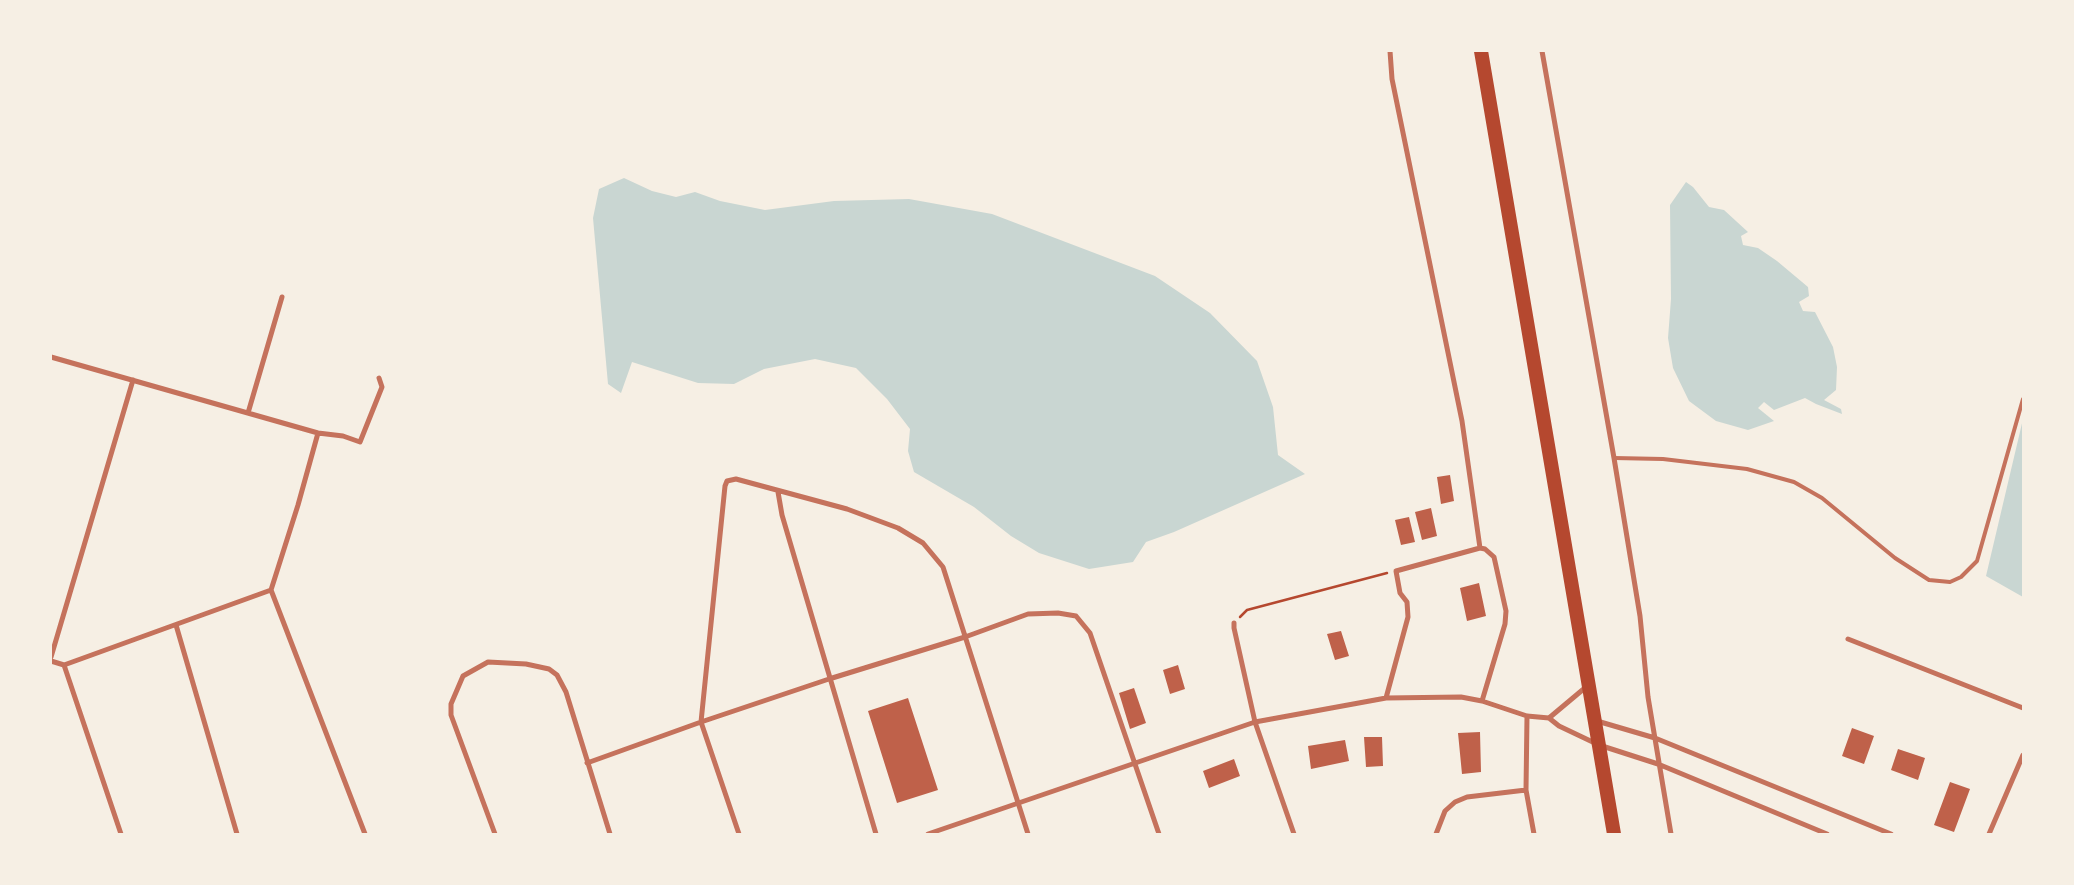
<!DOCTYPE html>
<html>
<head>
<meta charset="utf-8">
<style>
  body { margin:0 }
  #map { position:relative; width:2074px; height:885px; overflow:hidden; background:#f6efe4; font-family:"DejaVu Sans",sans-serif }
  canvas { display:block }
  .frame { position:absolute; inset:0; border:52px solid #f6efe4; pointer-events:none }
</style>
</head>
<body>
<div id="map">
<canvas width="2074" height="885"></canvas>
<div class="frame"></div>
</div>
<script>
const ctx = document.querySelector('canvas').getContext('2d');
ctx.lineJoin = 'round';
function paint(path, color) {
  ctx.fillStyle = color;
  ctx.fill(path, 'evenodd');
}
function poly(rows) {
  const path = new Path2D();
  for (const r of rows) {
    path.moveTo(r[0], r[1]);
    for (let i = 2; i < r.length; i += 2) path.lineTo(r[i], r[i + 1]);
  }
  return path;
}
function trace(path, color, width, dash) {
  ctx.strokeStyle = color;
  ctx.lineWidth = width;
  ctx.lineCap = dash ? 'butt' : 'round';
  ctx.setLineDash(dash || []);
  ctx.stroke(path);
}
paint(poly([
  [624,178,652,191,676,197,695,192,720,201,765,210,834,201,909,199,992,214,1155,276,1210,313,1257,361,1273,407,1278,455,1305,474,1174,532,1146,542,1133,562,1089,569,1039,553,1011,536,974,507,914,472,908,451,910,429,887,399,856,368,815,359,764,369,734,384,698,383,632,362,621,393,608,384,593,218,599,189],
  [1686,182,1693,187,1709,207,1724,210,1748,232,1741,236,1743,245,1758,248,1777,261,1808,287,1809,296,1799,302,1803,311,1815,312,1833,347,1837,367,1836,390,1824,400,1841,409,1842,414,1816,404,1805,398,1774,410,1764,402,1758,408,1774,421,1748,430,1716,421,1689,401,1673,368,1668,338,1671,299,1670,205],
  [2023,419,2023,597,1986,576]
]), '#c9d6d2');
paint(poly([
  [1450,475,1454,501,1441,504,1437,477],
  [1431,508,1437,536,1422,540,1415,512],
  [1409,517,1415,542,1401,545,1395,520],
  [1479,583,1486,616,1467,621,1460,588],
  [1341,631,1349,656,1335,660,1327,634],
  [1178,665,1185,689,1170,694,1163,670],
  [1134,688,1146,723,1130,729,1119,693],
  [908,698,938,790,897,803,868,711],
  [1852,728,1874,736,1864,764,1842,756],
  [1480,732,1481,772,1462,774,1458,733],
  [1364,737,1382,737,1383,766,1366,767],
  [1345,740,1349,761,1311,769,1308,746],
  [1898,749,1925,758,1918,780,1891,770],
  [1234,759,1240,776,1209,788,1203,771],
  [1950,782,1970,789,1954,832,1934,825]
]), '#bf614a');
trace(poly([
  [1240,617,1247,610,1387,573]
]), '#b5482f', 2.5);
trace(poly([
  [1614,458,1663,459,1747,469,1794,482,1822,498,1895,558,1929,580,1950,582,1961,577,1977,561,2023,399]
]), '#c5725c', 4);
trace(poly([
  [1390,51,1392,79,1462,421,1480,548],
  [1542,51,1614,458,1640,616,1648,697,1671,834],
  [51,357,318,433,343,436,360,442,382,387,379,378],
  [248,413,282,297],
  [778,492,782,515,876,834],
  [1480,548,1485,549,1494,557,1506,611,1505,624,1482,701],
  [271,590,365,834],
  [1234,623,1234,628,1255,722,1294,834],
  [176,625,237,834],
  [1848,639,2023,708],
  [51,657,133,380],
  [51,661,64,665,271,590,298,505,318,433],
  [64,665,121,834],
  [1386,698,1408,617,1407,602,1400,593,1396,571,1480,548],
  [1527,716,1526,790,1534,834],
  [1549,718,1559,726,1599,745,1658,764,1827,834],
  [1597,721,1655,738,1891,834],
  [587,763,701,722,829,679,965,637,1028,614,1058,613,1076,616,1090,633,1159,834],
  [495,834,451,715,451,704,463,676,488,662,526,664,549,669,557,675,566,692,610,834],
  [739,834,701,722,725,486,727,481,736,479,847,509,898,528,923,543,943,567,1028,834],
  [928,834,1255,722,1386,698,1461,697,1482,701,1527,716,1549,718,1586,687],
  [1436,834,1445,811,1455,802,1467,797,1526,790],
  [1989,834,2023,755]
]), '#c5725c', 5);
trace(poly([
  [1481,51,1614,834]
]), '#b5482f', 14);
</script>
</body>
</html>
